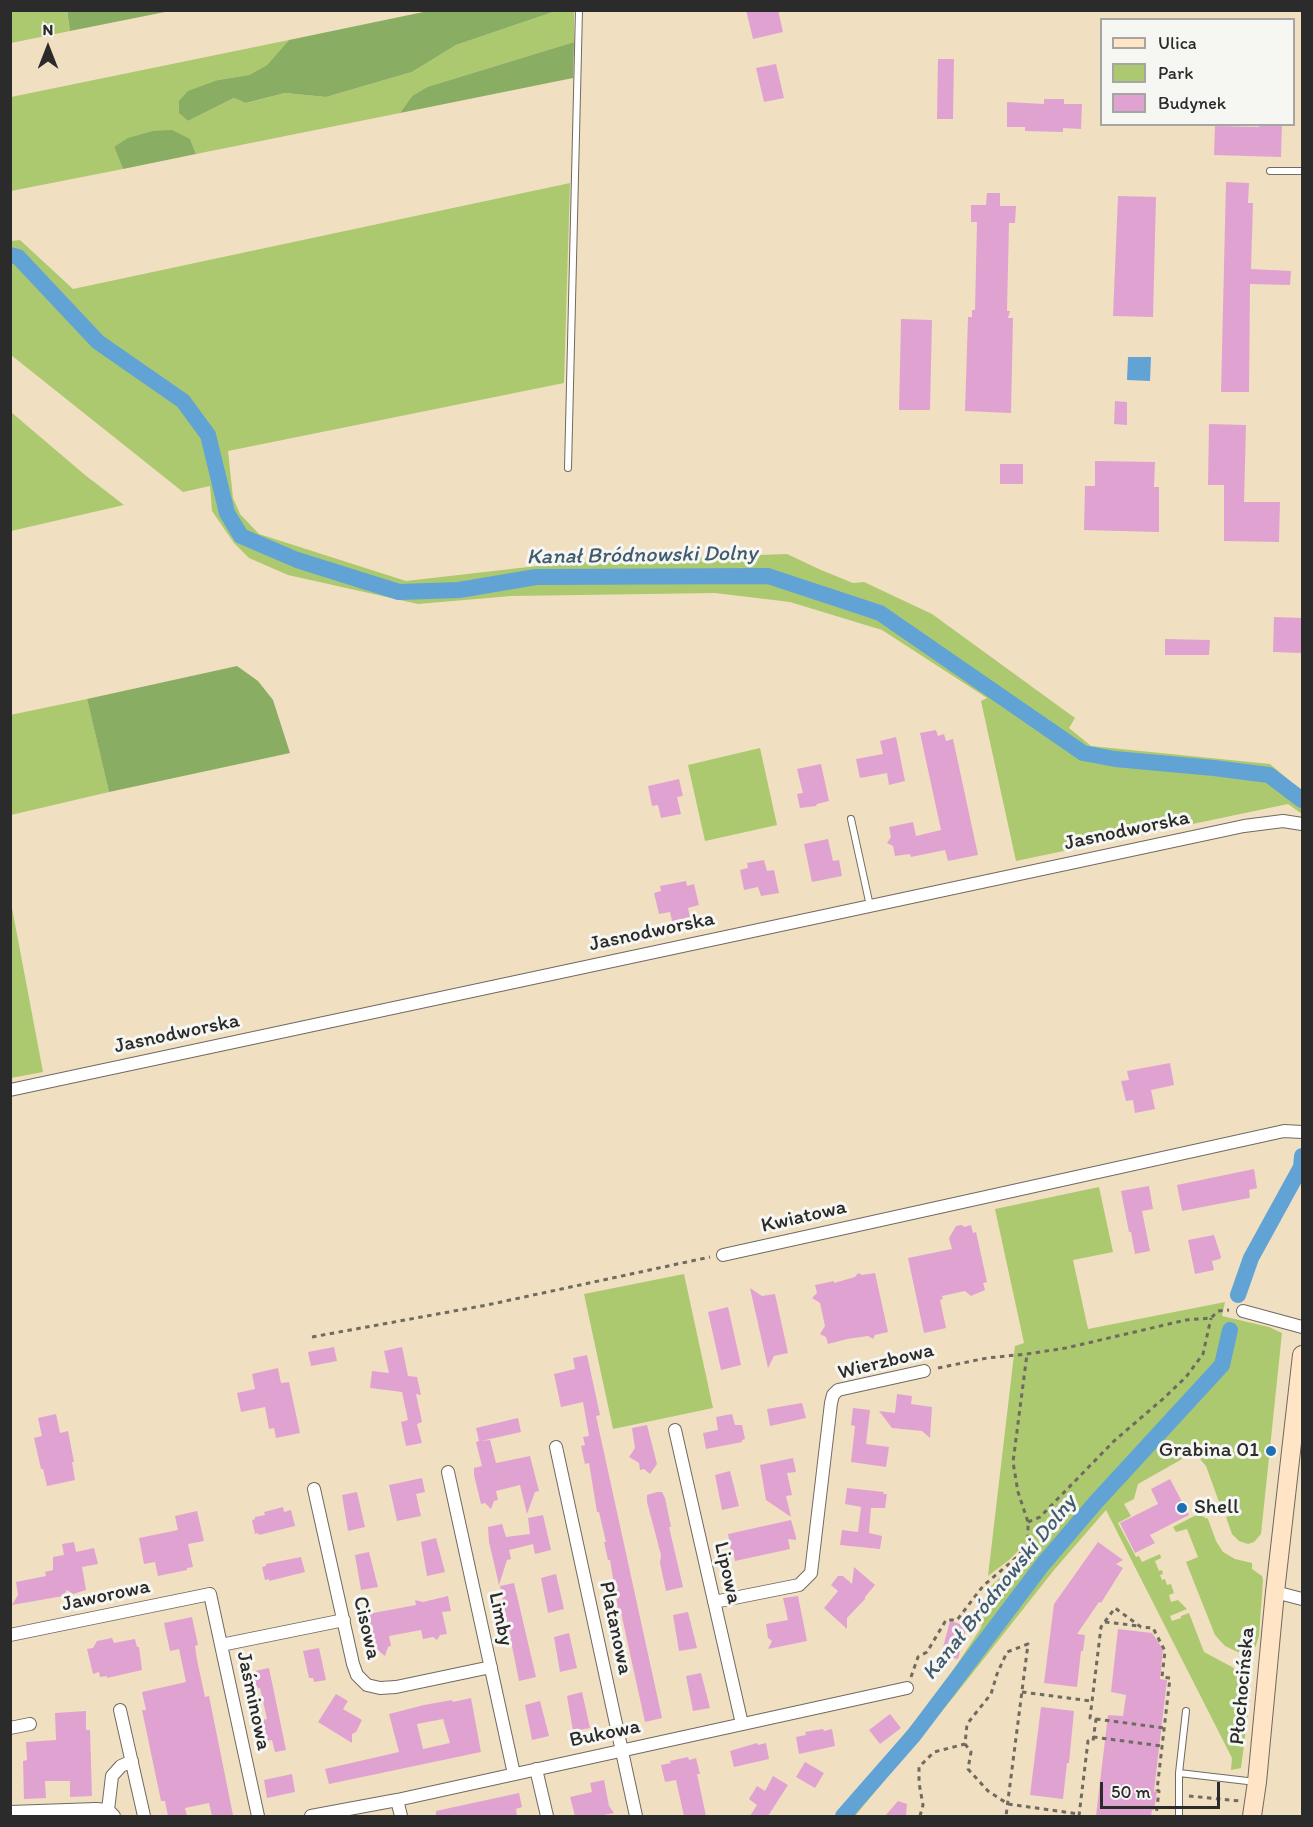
<!DOCTYPE html>
<html>
<head>
<meta charset="utf-8">
<style>
  body { margin:0 }
  #map { position:relative; width:1313px; height:1827px; overflow:hidden; background:#f1dfc1; font-family:Itim,sans-serif }
  canvas { display:block }
  .frame { position:absolute; inset:0; border:12px solid #2b2b2b; pointer-events:none }
  .legend { position:absolute; left:1100px; top:18px; width:195px; height:108px; box-sizing:border-box; background:#f6f6f2; border:2px solid #a5a5a2; margin:0; padding:8px 10px; list-style:none; font-size:18px; color:#2b2b2b }
  .legend li { display:flex; align-items:center; gap:12px; height:30px }
  .legend b { width:30px; border:2px solid #a5a5a2 }
  .north { position:absolute; left:18px; top:18px; width:60px; height:60px; -webkit-text-stroke:4px #f6f6f2; paint-order:stroke; rotate:0deg; font-size:16px; font-weight:700; line-height:24px; text-align:center; color:#2b2b2b }
  .north::after { content:''; display:block; margin:auto; width:21px; height:27px; background:#2b2b2b; clip-path:polygon(50% 0,100% 100%,50% 72%,0 100%) }
  .scale { position:absolute; left:1100px; top:1782px; width:120px; height:27px; box-sizing:border-box; border:3px solid #2b2b2b; border-top:0; padding-left:8px; font-size:18px; line-height:21px; white-space:nowrap; color:#2b2b2b; -webkit-text-stroke:4px #f6f6f2; paint-order:stroke }
</style>
</head>
<body>
<div id="map">
<canvas width="1313" height="1827"></canvas>
<div class="frame"></div>
<ul class="legend">
<li><b style="height:8px;background:#ffe4c6"></b>Ulica</li>
<li><b style="height:16px;background:#acc970"></b>Park</li>
<li><b style="height:16px;background:#e0a3d1"></b>Budynek</li>
</ul>
<div class="north">N</div>
<div class="scale">50 m</div>
</div>
<script>
const ctx = document.querySelector('canvas').getContext('2d');
ctx.lineJoin = 'round';
function paint(path, color) {
  ctx.fillStyle = color;
  ctx.fill(path, 'evenodd');
}
function poly(rows) {
  const path = new Path2D();
  for (const r of rows) {
    path.moveTo(r[0], r[1]);
    for (let i = 2; i < r.length; i += 2) path.lineTo(r[i], r[i + 1]);
  }
  return path;
}
function trace(path, color, width, dash) {
  ctx.strokeStyle = color;
  ctx.lineWidth = width;
  ctx.lineCap = dash ? 'butt' : 'round';
  ctx.setLineDash(dash || []);
  ctx.stroke(path);
}
function label(font, color, halo, rows, align = 'center') {
  ctx.font = font + ' Itim,sans-serif';
  ctx.lineWidth = 6;
  ctx.setLineDash([]);
  ctx.textBaseline = 'middle';
  ctx.strokeStyle = halo;
  ctx.fillStyle = color;
  for (const [text, x, y, turn = 0] of rows) {
    ctx.save();
    ctx.translate(x, y);
    ctx.rotate((+turn || 0) * Math.PI / 180);
    ctx.textAlign = isNaN(turn) ? turn : align;
    if (halo) ctx.strokeText(text, 0, 0);
    ctx.fillText(text, 0, 0);
    ctx.restore();
  }
}
paint(poly([
  [10,11,67,11,70,31,11,43],
  [556,11,574,11,574,42,427,87,412,96,400,113,196,154,190,139,114,147,123,169,11,191,11,97,289,40,267,65,249,75,218,80,179,112,188,121,234,98,247,103,285,93,326,97,412,72,456,45],
  [570,183,564,383,228,451,233,498,240,514,259,534,406,581,572,562,787,554,821,570,853,583,864,582,932,614,1075,718,1069,728,1091,746,1270,764,1302,791,1302,814,1288,804,1016,861,981,701,987,698,882,630,790,602,715,593,511,596,418,604,288,575,249,558,234,543,212,511,210,486,183,492,11,355,11,241,20,240,73,289],
  [11,412,85,475,124,505,11,531],
  [87,699,109,792,11,815,10,715],
  [760,748,777,825,705,841,688,765],
  [11,908,12,908,43,1072,11,1078],
  [1099,1187,1113,1252,1073,1260,1088,1329,1225,1302,1222,1316,1269,1327,1282,1333,1261,1534,1254,1542,1248,1544,1239,1541,1232,1534,1226,1517,1230,1516,1229,1512,1223,1513,1206,1466,1200,1459,1194,1457,1184,1458,1138,1484,1134,1499,1124,1504,1131,1516,1118,1523,1136,1557,1139,1556,1142,1562,1160,1554,1161,1558,1155,1561,1159,1571,1162,1570,1163,1574,1160,1575,1162,1580,1165,1579,1167,1585,1171,1584,1174,1593,1169,1595,1171,1602,1178,1600,1187,1609,1170,1616,1172,1621,1181,1618,1181,1616,1189,1613,1204,1652,1232,1667,1240,1673,1238,1676,1247,1687,1250,1698,1241,1768,1231,1770,1232,1758,1106,1510,1054,1570,956,1694,855,1816,836,1816,936,1696,981,1628,986,1591,1032,1546,1032,1537,1009,1560,988,1576,1015,1346,1024,1343,995,1209],
  [684,1274,713,1408,613,1429,584,1294],
  [1198,1514,1208,1519,1216,1541,1223,1552,1235,1559,1252,1563,1252,1569,1262,1576,1263,1580,1259,1636,1255,1648,1245,1651,1244,1655,1225,1646,1215,1635,1186,1562,1198,1557,1187,1529,1176,1532,1173,1527]
]), '#acc970');
paint(poly([
  [67,10,170,10,170,11,70,31],
  [433,10,556,11,456,45,412,72,326,97,285,93,246,103,234,98,188,121,179,113,179,101,188,91,218,80,249,75,267,65,289,40],
  [574,42,573,78,400,113,412,96,427,87],
  [172,130,190,139,196,154,123,169,114,147,128,138,153,131],
  [237,666,258,681,273,700,290,753,109,792,87,699]
]), '#89ad62');
paint(poly([
  [1128,357,1151,357,1150,381,1127,380]
]), '#60a3d4');
trace(poly([
  [10,255,18,257,98,342,183,401,208,435,227,513,241,536,297,560,399,592,459,590,536,577,768,576,880,613,1083,753,1115,759,1214,768,1269,775,1302,800],
  [1238,1295,1251,1258,1301,1167,1302,1156],
  [843,1816,914,1735,1043,1564,1096,1502,1222,1365,1230,1330]
]), '#60a3d4', 16);
paint(poly([
  [746,10,778,10,783,32,753,39],
  [938,59,954,59,953,119,937,119],
  [776,64,784,98,764,102,756,68],
  [1044,99,1064,99,1064,104,1082,104,1081,129,1063,128,1063,132,1025,131,1025,127,1007,127,1007,102,1044,104],
  [1259,124,1282,124,1281,157,1214,155,1215,126,1259,127],
  [1226,182,1249,183,1248,203,1253,203,1251,269,1291,271,1290,285,1250,284,1249,392,1221,392],
  [987,193,1000,193,1000,206,1016,206,1015,223,1009,223,1007,311,1010,311,1008,318,1013,318,1011,413,965,411,968,317,972,317,972,310,975,310,977,222,971,222,971,205,986,205],
  [1118,196,1156,197,1153,317,1113,316],
  [901,319,932,320,930,410,899,410],
  [1115,401,1127,402,1127,425,1114,424],
  [1209,424,1246,425,1244,502,1280,502,1279,542,1224,541,1224,485,1208,485],
  [1095,461,1155,462,1154,487,1159,487,1159,532,1084,530,1085,486,1095,486],
  [1000,464,1023,464,1023,484,1000,484],
  [1274,617,1302,618,1302,653,1273,652],
  [1165,639,1210,640,1209,655,1165,655],
  [936,730,938,736,944,734,946,741,953,739,978,855,948,861,945,850,911,857,910,854,895,856,893,846,887,843,891,837,889,827,913,822,916,836,941,830,920,733],
  [896,737,905,781,889,785,887,773,860,778,856,759,883,754,880,741],
  [821,764,829,801,817,804,816,806,800,808,797,794,803,793,797,769],
  [679,779,683,796,677,797,681,814,661,818,658,805,652,806,648,786],
  [828,839,833,861,839,860,842,876,812,882,804,844],
  [764,860,767,871,774,870,779,893,761,896,758,887,744,890,740,870,748,868,747,863],
  [686,881,687,886,694,884,699,905,688,908,690,917,672,921,670,912,659,914,654,893,661,891,660,886],
  [1170,1063,1174,1085,1151,1090,1155,1109,1135,1113,1133,1100,1126,1101,1121,1081,1129,1080,1127,1071],
  [1254,1169,1257,1188,1249,1190,1250,1197,1249,1198,1182,1211,1177,1185],
  [1149,1186,1153,1209,1142,1211,1150,1251,1135,1254,1131,1232,1129,1232,1121,1191],
  [962,1225,964,1227,971,1225,973,1233,976,1232,987,1282,983,1283,985,1290,971,1296,965,1291,942,1296,943,1299,940,1300,946,1328,924,1333,908,1258,952,1249,949,1238,956,1226],
  [1214,1235,1221,1257,1220,1259,1212,1261,1214,1270,1195,1274,1188,1240],
  [858,1273,862,1275,875,1273,888,1332,875,1335,873,1339,868,1336,847,1339,828,1344,826,1337,820,1334,825,1326,820,1303,812,1298,817,1293,815,1285,834,1281,834,1283,855,1277],
  [750,1288,762,1296,775,1294,788,1353,774,1356,768,1368],
  [728,1307,741,1365,721,1370,708,1312],
  [334,1347,337,1361,311,1366,308,1352],
  [402,1347,408,1376,417,1377,421,1395,416,1394,422,1422,417,1424,422,1443,406,1446,401,1422,408,1420,402,1392,370,1388,372,1371,389,1373,384,1351],
  [587,1355,600,1415,596,1416,662,1718,645,1722,620,1608,618,1609,610,1560,608,1560,604,1542,606,1542,599,1512,597,1512,589,1463,585,1464,581,1446,585,1445,583,1437,589,1436,583,1402,561,1407,554,1374,575,1369,573,1358],
  [278,1368,281,1383,289,1382,300,1433,276,1438,274,1428,269,1429,265,1407,241,1412,237,1393,255,1389,252,1374],
  [897,1394,912,1396,911,1404,932,1407,930,1438,922,1431,892,1428,879,1411,895,1413],
  [802,1403,806,1418,770,1426,767,1409],
  [853,1408,870,1410,866,1444,889,1447,886,1467,851,1462,855,1426,851,1425],
  [56,1414,60,1433,68,1431,74,1462,72,1462,75,1480,47,1486,43,1469,41,1469,34,1438,42,1436,38,1418],
  [732,1414,735,1425,742,1425,745,1439,742,1440,742,1442,706,1449,703,1433,718,1430,716,1417],
  [518,1418,521,1432,481,1441,490,1440,496,1463,530,1456,539,1491,535,1492,527,1514,520,1485,496,1491,498,1500,494,1501,491,1509,485,1503,481,1504,474,1475,474,1468,482,1466,476,1442,479,1441,476,1428],
  [647,1425,657,1464,650,1474,644,1469,640,1470,639,1463,629,1457,635,1448,632,1428],
  [793,1458,796,1472,787,1473,792,1495,786,1496,791,1517,766,1500,760,1465],
  [730,1471,739,1506,722,1510,715,1475],
  [422,1478,425,1492,416,1494,421,1516,397,1521,389,1485],
  [1170,1479,1189,1515,1150,1535,1155,1543,1135,1553,1120,1523,1158,1504,1151,1489],
  [847,1488,884,1492,883,1494,887,1494,885,1508,871,1508,869,1533,882,1536,880,1549,840,1545,842,1530,858,1532,861,1507,845,1504],
  [357,1492,365,1527,348,1531,342,1495],
  [657,1492,662,1492,665,1498,671,1527,669,1527,683,1587,666,1591,660,1563,661,1555,647,1502,647,1495],
  [283,1507,284,1512,291,1510,295,1526,259,1535,258,1533,255,1534,252,1520,255,1519,255,1517,265,1515,264,1512],
  [197,1511,204,1541,188,1544,193,1567,187,1568,187,1570,158,1576,155,1562,144,1564,139,1538,178,1530,175,1516],
  [543,1515,551,1550,535,1554,533,1544,509,1550,511,1559,507,1560,499,1585,489,1542,488,1527,502,1524,506,1537,530,1534,528,1518],
  [791,1520,796,1537,796,1540,788,1539,790,1549,735,1561,733,1551,731,1552,728,1534],
  [436,1538,445,1572,427,1576,421,1542],
  [74,1542,76,1552,94,1548,98,1564,82,1567,86,1590,73,1594,67,1590,63,1596,12,1605,18,1595,16,1582,46,1576,45,1572,53,1570,53,1557,64,1555,62,1544],
  [1098,1542,1123,1560,1116,1564,1123,1568,1101,1603,1099,1602,1077,1634,1085,1635,1083,1651,1081,1651,1077,1687,1044,1683,1054,1604],
  [369,1552,378,1587,361,1590,355,1555],
  [301,1557,305,1572,269,1581,269,1579,265,1580,262,1567,266,1566,266,1564],
  [854,1567,875,1585,865,1597,865,1599,847,1618,847,1629,824,1608,838,1591,831,1585,838,1576,843,1576,852,1584],
  [556,1574,564,1609,548,1613,541,1578],
  [514,1583,536,1677,519,1681,500,1586],
  [448,1596,451,1611,442,1612,447,1634,440,1635,437,1640,433,1637,423,1639,421,1630,389,1636,391,1646,388,1647,385,1656,373,1646,368,1614,416,1605,415,1600,423,1602],
  [798,1596,807,1641,768,1649,772,1641,768,1638,766,1624,788,1620,783,1598],
  [688,1612,697,1648,679,1651,673,1615],
  [192,1617,198,1645,195,1646,197,1660,205,1697,209,1696,233,1815,225,1816,212,1816,209,1803,185,1808,187,1816,168,1816,165,1801,161,1801,142,1710,146,1710,142,1692,186,1682,179,1649,170,1651,164,1623],
  [950,1621,967,1626,958,1659,941,1655],
  [1118,1629,1152,1633,1163,1649,1160,1679,1167,1680,1154,1791,1157,1792,1154,1810,1152,1810,1151,1816,1096,1816,1108,1715,1123,1716,1126,1695,1111,1692],
  [569,1633,577,1668,560,1672,554,1637],
  [112,1638,114,1643,135,1639,137,1647,139,1647,142,1670,107,1678,107,1676,100,1677,99,1672,93,1674,87,1649,93,1648,97,1641],
  [319,1648,326,1680,314,1682,313,1678,309,1678,303,1651],
  [269,1668,286,1750,275,1752,272,1740,256,1743,251,1722,267,1719,260,1688,245,1691,241,1674],
  [701,1673,710,1708,693,1711,686,1676],
  [582,1692,590,1728,573,1731,567,1696],
  [336,1694,348,1701,343,1709,362,1720,356,1732,352,1734,352,1743,318,1722],
  [471,1698,481,1752,329,1784,325,1769,399,1752,389,1714,424,1705,452,1700,453,1702],
  [443,1719,450,1743,423,1749,417,1724],
  [540,1701,549,1736,532,1740,525,1705],
  [1041,1707,1074,1711,1069,1763,1067,1763,1063,1799,1030,1795],
  [86,1711,86,1730,90,1730,92,1796,70,1797,70,1781,45,1781,46,1798,24,1799,23,1761,27,1760,26,1742,56,1740,55,1713],
  [890,1714,901,1728,880,1744,869,1730],
  [823,1729,824,1731,832,1729,835,1746,799,1754,796,1737,806,1735,805,1732],
  [757,1743,758,1745,766,1743,769,1759,734,1767,730,1751],
  [688,1757,689,1760,696,1758,700,1774,697,1774,706,1816,684,1816,676,1780,665,1782,661,1765,671,1763,670,1761],
  [805,1762,824,1773,815,1788,796,1777],
  [292,1774,295,1792,267,1798,264,1780],
  [773,1776,788,1785,768,1816,750,1816,757,1805,749,1799,757,1786,765,1791],
  [604,1780,609,1806,614,1813,598,1816,575,1816,570,1797,592,1792,590,1783],
  [519,1793,522,1807,516,1809,517,1816,436,1816,436,1811],
  [898,1801,907,1804,906,1816,885,1816]
]), '#e0a3d1');
const lane = poly([
  [1270,171,1302,171],
  [568,468,579,10],
  [851,819,870,906],
  [1179,1773,1256,1782],
  [1179,1816,1179,1773,1186,1711]
]);
const street = poly([
  [10,1090,1244,826,1283,821,1302,824],
  [723,1255,1284,1131,1302,1132],
  [1243,1311,1302,1327],
  [675,1430,742,1724],
  [556,1447,636,1816],
  [448,1472,514,1774],
  [314,1489,353,1664,357,1675,367,1685,380,1688,396,1687,491,1667],
  [1275,1592,1302,1599],
  [714,1602,799,1585,811,1573,831,1403,833,1395,838,1390,924,1371],
  [10,1635,210,1594,258,1816],
  [221,1645,344,1620],
  [120,1710,144,1816],
  [10,1728,30,1724],
  [536,1769,547,1816],
  [397,1800,401,1816],
  [108,1810,112,1776,121,1766,132,1761],
  [10,1812,96,1809,108,1810,114,1816],
  [311,1816,397,1800,907,1688]
]);
const secondary = poly([
  [1252,1816,1257,1782,1275,1592,1302,1355]
]);
trace(lane, '#706a60', 8);
trace(street, '#706a60', 14);
trace(secondary, '#706a60', 20);
trace(poly([
  [312,1337,487,1305,710,1257],
  [938,1368,987,1358,1027,1354,1066,1348,1186,1320,1211,1318,1218,1311,1229,1310],
  [1028,1522,1040,1517,1114,1441,1164,1398,1186,1377,1203,1354,1211,1318],
  [1105,1622,1139,1626],
  [911,1677,918,1657,927,1652,946,1620,957,1620,983,1586,1017,1557,1028,1544,1028,1522,1018,1492,1013,1462,1027,1354],
  [1022,1692,1091,1701],
  [1096,1719,1164,1728],
  [1093,1737,1162,1746],
  [965,1744,971,1752,968,1769,988,1791,1008,1804,1079,1814],
  [1189,1796,1240,1801],
  [920,1816,923,1805,919,1783,919,1767,934,1752,965,1744,967,1724,991,1694,997,1674,1007,1652,1028,1644,1006,1816],
  [1079,1816,1088,1741,1093,1741,1096,1719,1090,1718,1101,1627,1115,1608,1141,1627,1153,1628,1165,1651,1162,1677,1170,1678,1157,1790,1159,1791,1156,1816]
]), '#706a60', 3, [4.5, 4.5]);
trace(lane, '#fff', 6);
trace(street, '#fff', 12);
trace(secondary, '#ffe4c6', 18);
for (const [x, y, r, color] of [
  [1271,1451,6,"#1f6fb2"],
  [1182,1508,6,"#1f6fb2"]
]) {
  const dot = new Path2D();
  dot.arc(x, y, r, 0, 2 * Math.PI);
  ctx.fillStyle = color;
  ctx.fill(dot);
  trace(dot, '#f6f6f2', 2);
}
label('21px', '#2b2b2b', '#f6f6f2', [
  ["Jasnodworska",1127,831,-12],
  ["Jasnodworska",652,932,-12],
  ["Jasnodworska",177,1034,-12],
  ["Kwiatowa",804,1217,-13],
  ["Wierzbowa",886,1362,-14],
  ["Lipowa",727,1573,77],
  ["Jaworowa",106,1596,-12],
  ["Limby",500,1619,78],
  ["Cisowa",366,1628,77],
  ["Platanowa",615,1628,78],
  ["Płochocińska",1243,1686,-85],
  ["Jaśminowa",253,1701,78],
  ["Bukowa",605,1734,-12]
]);
label('21px', '#2b2b2b', '#f6f6f2', [
  ["Grabina 01",1259,1451],
  ["Shell",1194,1508,"left"]
], 'right');
label('italic 22px', '#405b6f', '#f6f6f2', [
  ["Kanał Bródnowski Dolny",642,556,-1],
  ["Kanał Bródnowski Dolny",1000,1588,-51]
]);
</script>
</body>
</html>
